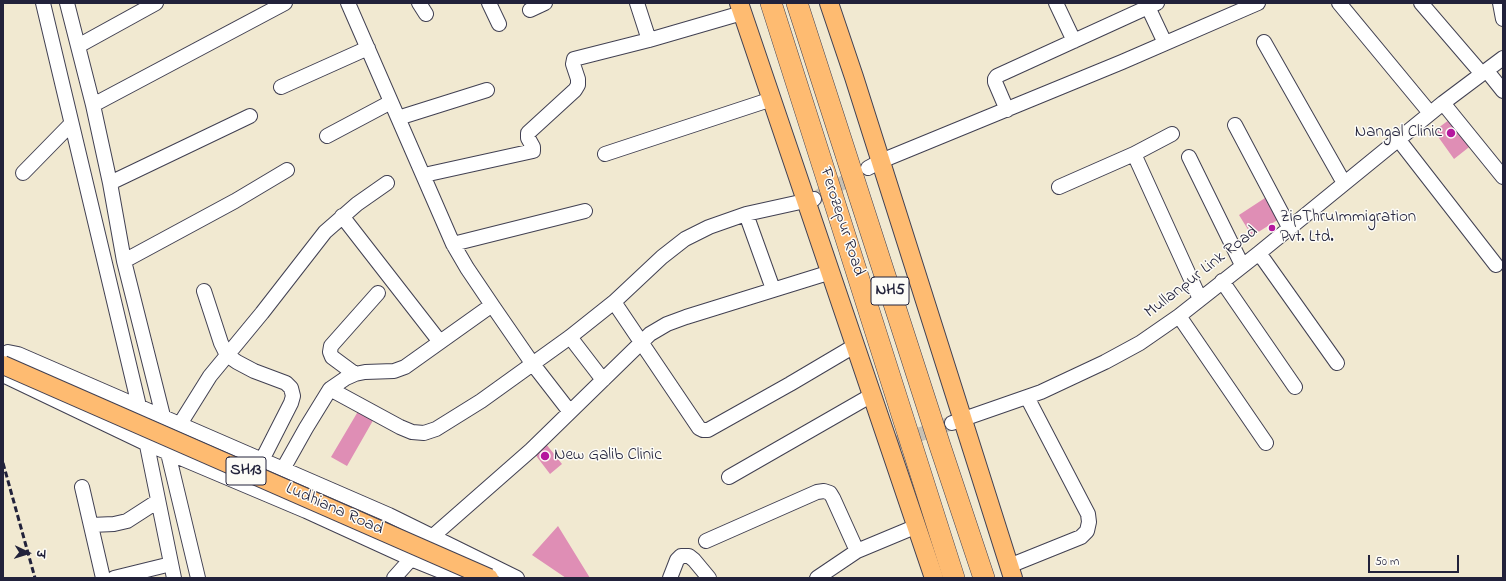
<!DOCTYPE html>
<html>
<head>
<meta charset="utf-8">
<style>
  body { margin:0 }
  #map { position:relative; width:1506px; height:581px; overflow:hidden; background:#f1e9d1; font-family:"Indie Flower","Playpen Sans Deva",sans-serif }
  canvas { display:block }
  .frame { position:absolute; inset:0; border:4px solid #22223b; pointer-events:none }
  .north { position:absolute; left:8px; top:533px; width:40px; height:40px; -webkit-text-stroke:3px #fdfcf7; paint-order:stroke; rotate:94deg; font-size:11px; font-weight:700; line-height:16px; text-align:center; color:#22223b }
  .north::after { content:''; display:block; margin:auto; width:14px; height:18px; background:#22223b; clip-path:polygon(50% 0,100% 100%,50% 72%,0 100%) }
  .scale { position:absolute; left:1368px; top:555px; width:91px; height:18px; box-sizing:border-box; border:2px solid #22223b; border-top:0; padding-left:5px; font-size:12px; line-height:14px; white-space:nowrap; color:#22223b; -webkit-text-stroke:3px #fdfcf7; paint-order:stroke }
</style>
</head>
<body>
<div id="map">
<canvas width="1506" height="581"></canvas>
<div class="frame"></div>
<div class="north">उ</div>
<div class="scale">50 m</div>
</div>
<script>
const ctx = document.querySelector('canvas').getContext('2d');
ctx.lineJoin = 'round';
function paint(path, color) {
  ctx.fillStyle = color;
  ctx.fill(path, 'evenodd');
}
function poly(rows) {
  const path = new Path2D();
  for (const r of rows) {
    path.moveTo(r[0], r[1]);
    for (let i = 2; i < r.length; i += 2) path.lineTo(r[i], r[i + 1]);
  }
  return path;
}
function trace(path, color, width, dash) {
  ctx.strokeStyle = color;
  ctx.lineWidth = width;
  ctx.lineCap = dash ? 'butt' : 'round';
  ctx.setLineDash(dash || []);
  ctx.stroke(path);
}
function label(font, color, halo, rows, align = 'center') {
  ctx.font = font + ' "Indie Flower",sans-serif';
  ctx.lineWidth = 3;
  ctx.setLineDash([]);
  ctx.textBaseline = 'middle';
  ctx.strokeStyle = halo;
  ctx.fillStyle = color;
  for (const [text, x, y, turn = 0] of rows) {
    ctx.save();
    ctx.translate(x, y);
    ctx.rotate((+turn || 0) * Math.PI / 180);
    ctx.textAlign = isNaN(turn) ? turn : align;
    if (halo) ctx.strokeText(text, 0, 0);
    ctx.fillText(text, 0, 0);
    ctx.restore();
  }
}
paint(poly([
  [1453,117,1473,144,1454,159,1434,131],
  [1265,198,1279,219,1252,236,1239,215],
  [360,408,375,417,347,466,331,457],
  [546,444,562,464,550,474,534,453],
  [558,526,590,578,566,578,532,555]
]), '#df8eb5');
trace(poly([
  [814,199,860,173],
  [898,442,952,423]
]), '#c8c1b3', 14, [14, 7]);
const minor = poly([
  [43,3,139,406,174,578],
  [67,3,93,105],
  [419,3,426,14],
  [489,3,499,24],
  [637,3,649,40],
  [1056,3,1074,41],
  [1339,3,1430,113],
  [1421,3,1482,74],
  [1500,3,1503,19],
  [1148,7,1165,43],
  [530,10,545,3],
  [1264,42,1344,183],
  [78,46,156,3],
  [1487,71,1503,91],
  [281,87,368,48],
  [1443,103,1503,177],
  [1007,110,995,82,995,79,997,76,1157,3],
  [398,118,487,90],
  [1235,125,1289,227],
  [1172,134,1134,154,1200,299],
  [327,136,391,102],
  [1398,139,1496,265],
  [605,154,772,99],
  [1189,157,1242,265],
  [868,168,881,161,1122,62,1258,3],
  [23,173,71,124],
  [424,175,533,151,533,147,528,138,528,133,575,90,578,85,578,79,573,64,574,59,649,40,742,13],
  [110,183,250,116],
  [1059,187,1134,154],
  [746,214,773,289],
  [342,216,440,342],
  [453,244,585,211],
  [1259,253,1337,363],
  [124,261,235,201,287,170],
  [1222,281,1295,387],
  [204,291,221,343,227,355,237,362,254,371,286,383,291,388,293,396,291,403,262,460],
  [614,302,699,428,703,430,708,430,790,384,856,345],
  [492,305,532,363,570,412],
  [1179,316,1266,443],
  [570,337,603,380],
  [3,355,8,352,18,354,389,515,517,578],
  [3,372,7,377,145,443,306,511,411,559,458,578],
  [355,374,332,357,330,352,331,346,378,293],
  [330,389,346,378,355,374,365,372,394,371,405,367,492,305,467,268,453,244,348,3],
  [163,416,124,261,110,183,93,105,285,3],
  [952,423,1041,392,1105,362,1140,343,1179,316,1259,253,1443,103,1503,58],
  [180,424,210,376,262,313,325,232,357,204,387,183],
  [168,453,198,578],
  [283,469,306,428,330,389,400,427,412,432,424,433,436,429,481,401,570,337,614,302,662,257,685,239,709,227,746,214,814,199],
  [729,477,872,395],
  [82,487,103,578],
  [91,525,114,524,127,521,158,501],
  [433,536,531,450,650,334,667,324,686,317,831,272],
  [706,541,817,492,824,491,830,493,833,498,857,551],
  [1009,566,1081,537,1087,531,1089,522,1088,514,1027,397],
  [114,578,171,564],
  [394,578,411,559],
  [670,578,677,560,681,556,689,556,694,560,709,578],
  [817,578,857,551,917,526]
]);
const major = poly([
  [739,3,934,578],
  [829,3,854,77,1013,578]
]);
const highway = poly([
  [771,3,954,578],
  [797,3,940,446,984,578]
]);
trace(minor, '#414052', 16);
trace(major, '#414052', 20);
trace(highway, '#414052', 22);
trace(minor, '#fff', 14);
trace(major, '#febb71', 18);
trace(highway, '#febb71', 21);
trace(poly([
  [3,463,35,578]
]), '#22223b', 3, [6, 3]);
const majorBridge = poly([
  [3,365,489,578]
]);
trace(majorBridge, '#414052', 20, []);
trace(majorBridge, '#febb71', 18);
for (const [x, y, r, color] of [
  [1451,133,5,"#b5179e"],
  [1272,228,4,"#b5179e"],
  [545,456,5,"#b5179e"]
]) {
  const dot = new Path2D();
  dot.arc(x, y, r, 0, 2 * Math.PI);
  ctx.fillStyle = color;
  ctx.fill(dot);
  trace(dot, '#fdfcf7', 1.5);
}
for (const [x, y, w] of [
  [890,291,38],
  [246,471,40]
]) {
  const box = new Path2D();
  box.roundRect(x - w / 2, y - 14, w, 28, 3);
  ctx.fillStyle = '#fdfcf7';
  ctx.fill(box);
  trace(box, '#22223b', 1);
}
label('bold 16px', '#22223b', null, [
  ["NH5",890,291],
  ["SH13",246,471]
]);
label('17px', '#22223b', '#fdfcf7', [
  ["Nangal Clinic",1442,133,"right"],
  ["ZipThruImmigration",1280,218],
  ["Pvt. Ltd.",1280,238],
  ["New Galib Clinic",554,456]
], 'left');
label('17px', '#22223b', '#fdfcf7', [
  ["Ferozepur Road",841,222,72],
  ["Mullanpur Link Road",1202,273,-38],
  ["Ludhiana Road",334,510,24]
]);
</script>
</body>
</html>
